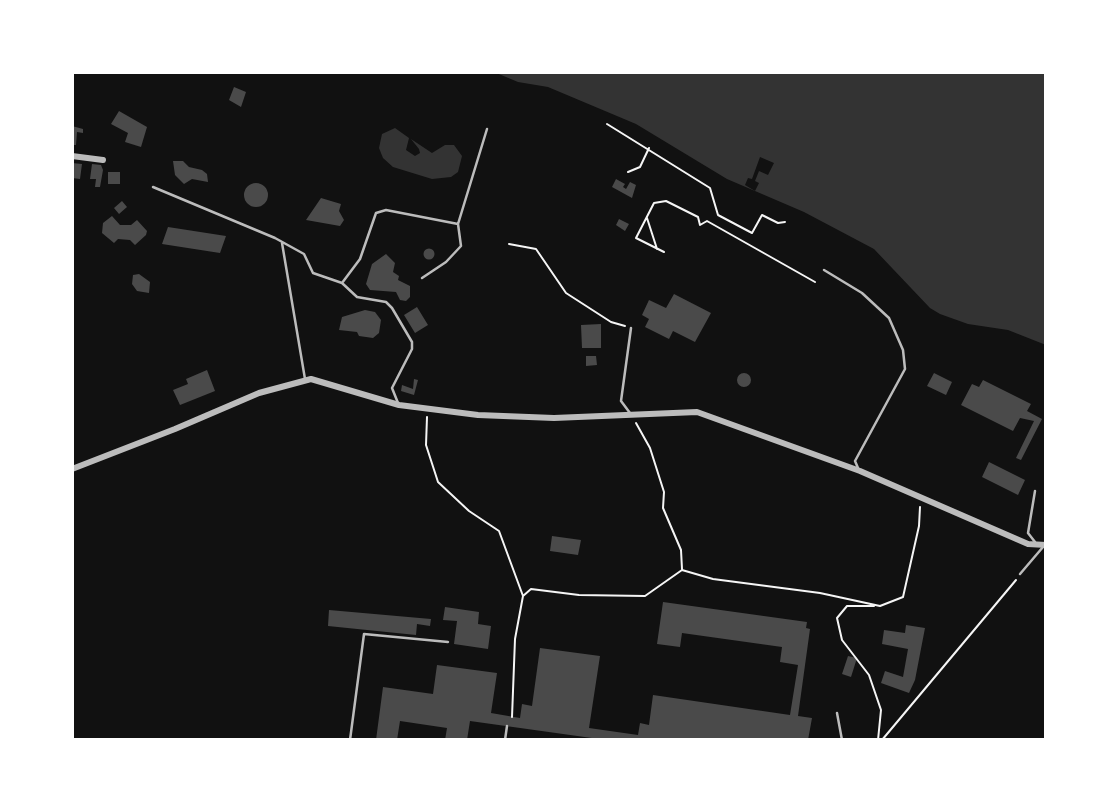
<!DOCTYPE html>
<html>
<head>
<meta charset="utf-8">
<style>
  body { margin:0 }
  #map { position:relative; width:1118px; height:812px; overflow:hidden; background:#111; font-family:"Source Sans 3",sans-serif }
  canvas { display:block }
  .frame { position:absolute; inset:0; border:74px solid #fff; pointer-events:none }
</style>
</head>
<body>
<div id="map">
<canvas width="1118" height="812"></canvas>
<div class="frame"></div>
</div>
<script>
const ctx = document.querySelector('canvas').getContext('2d');
ctx.lineJoin = 'round';
function paint(path, color) {
  ctx.fillStyle = color;
  ctx.fill(path, 'evenodd');
}
function poly(rows) {
  const path = new Path2D();
  for (const r of rows) {
    if (r.length === 3) {
      path.moveTo(r[0] + r[2], r[1]);
      path.arc(r[0], r[1], r[2], 0, 2 * Math.PI);
      continue;
    }
    path.moveTo(r[0], r[1]);
    for (let i = 2; i < r.length; i += 2) path.lineTo(r[i], r[i + 1]);
  }
  return path;
}
function trace(path, color, width, dash) {
  ctx.strokeStyle = color;
  ctx.lineWidth = width;
  ctx.lineCap = dash ? 'butt' : 'round';
  ctx.setLineDash(dash || []);
  ctx.stroke(path);
}
paint(poly([
  [494,72,1046,72,1046,345,1008,330,968,324,940,314,930,308,874,249,804,212,727,179,636,124,548,87,518,82],
  [395,128,409,138,406,150,415,156,420,153,419,149,411,139,432,153,445,145,454,145,462,156,458,172,451,177,432,179,393,167,383,158,379,148,382,134]
]), '#333');
paint(poly([
  [760,157,774,163,768,175,759,171,755,181,759,183,755,191,745,185,748,178,752,179]
]), '#111');
paint(poly([
  [234,87,246,92,241,107,229,100],
  [119,111,147,127,141,147,125,142,128,133,111,124],
  [72,126,83,129,83,133,77,132,76,145,72,145],
  [173,161,183,161,189,167,202,170,207,174,208,182,192,179,184,184,175,175],
  [72,163,82,164,80,179,72,178],
  [92,164,101,165,103,170,100,187,95,187,96,179,90,179],
  [108,172,120,172,120,184,108,184],
  [616,179,625,184,623,187,626,189,630,182,636,185,632,198,612,187],
  [256,195,12],
  [321,198,341,204,339,211,344,220,340,226,306,220],
  [122,201,127,207,119,214,114,208],
  [112,216,120,225,131,225,137,220,147,231,146,235,135,245,130,240,118,239,114,243,102,233,103,223],
  [619,219,629,224,625,231,616,225],
  [168,227,226,236,220,253,162,244],
  [429,254,5.5],
  [386,254,395,263,393,272,399,276,398,280,410,286,410,297,406,301,400,300,396,292,370,290,366,284,372,264],
  [139,274,150,282,149,293,137,291,132,284,133,275],
  [674,294,711,313,695,342,673,331,669,339,645,327,649,319,642,315,649,300,666,308],
  [417,307,428,325,415,333,404,315],
  [365,310,375,312,381,320,379,333,373,338,359,336,357,332,339,330,342,317],
  [601,324,601,348,582,348,581,325],
  [586,356,596,356,597,365,586,366],
  [207,370,215,391,180,405,173,390,188,384,186,379],
  [934,373,952,382,946,395,927,386],
  [744,380,7],
  [414,379,418,380,414,395,401,391,402,385,413,389],
  [983,380,1031,404,1027,411,1042,419,1021,460,1016,458,1034,421,1020,418,1013,431,961,405,972,384,979,387],
  [989,462,1025,480,1018,495,982,477],
  [552,536,581,540,578,555,550,551],
  [663,602,807,622,806,628,810,629,798,716,812,718,808,740,606,740,470,721,467,740,445,740,447,728,400,721,397,740,376,740,383,687,433,694,437,665,497,673,491,713,520,718,522,704,532,706,540,648,600,656,589,728,638,735,640,723,649,725,653,695,790,715,798,665,780,662,782,647,682,633,680,647,657,644],
  [445,607,479,612,478,624,491,626,488,649,454,644,457,621,443,620],
  [329,610,431,619,430,626,417,624,416,635,328,626],
  [906,625,925,628,915,680,909,693,881,683,885,671,903,677,908,649,882,644,884,630,905,633],
  [848,656,857,658,851,677,842,674]
]), '#4a4a4a');
trace(poly([
  [607,124,710,188,718,215,752,233,762,215,778,223,785,222],
  [628,172,640,167,649,148],
  [647,218,657,249],
  [509,244,536,249,566,293,611,322,625,326],
  [664,252,636,238,654,203,666,201,698,217,700,225,707,221,815,282],
  [427,417,426,445,438,482,469,511,499,531,523,596],
  [636,423,650,448,664,492,663,508,681,550,682,569],
  [874,606,847,606,837,618,842,640,869,675,881,710,878,740],
  [880,606,903,597,919,526,920,507],
  [512,717,515,639,523,596,531,589,579,595,645,596,682,570,713,579,820,593,880,606],
  [882,740,1016,580]
]), '#f5f5f5', 2);
trace(poly([
  [153,187,275,238,304,254,313,273,342,283,357,297,386,302,392,308,412,342,412,349,392,388,398,403],
  [282,243,305,379],
  [824,270,862,293,889,318,903,350,905,369,855,461,858,468],
  [422,278,446,262,461,246,458,224],
  [342,283,360,259,376,213,386,210,458,224,487,129],
  [630,413,621,401,631,328],
  [1035,542,1028,533,1035,491],
  [1020,574,1043,547],
  [837,713,842,740],
  [350,740,364,634,448,642],
  [505,740,507,726]
]), '#bcbcbc', 2.5);
trace(poly([
  [72,156,103,160],
  [72,469,175,429,259,393,311,379,399,405,478,415,554,418,697,412,860,471,1028,544,1046,545]
]), '#bcbcbc', 6);
</script>
</body>
</html>
